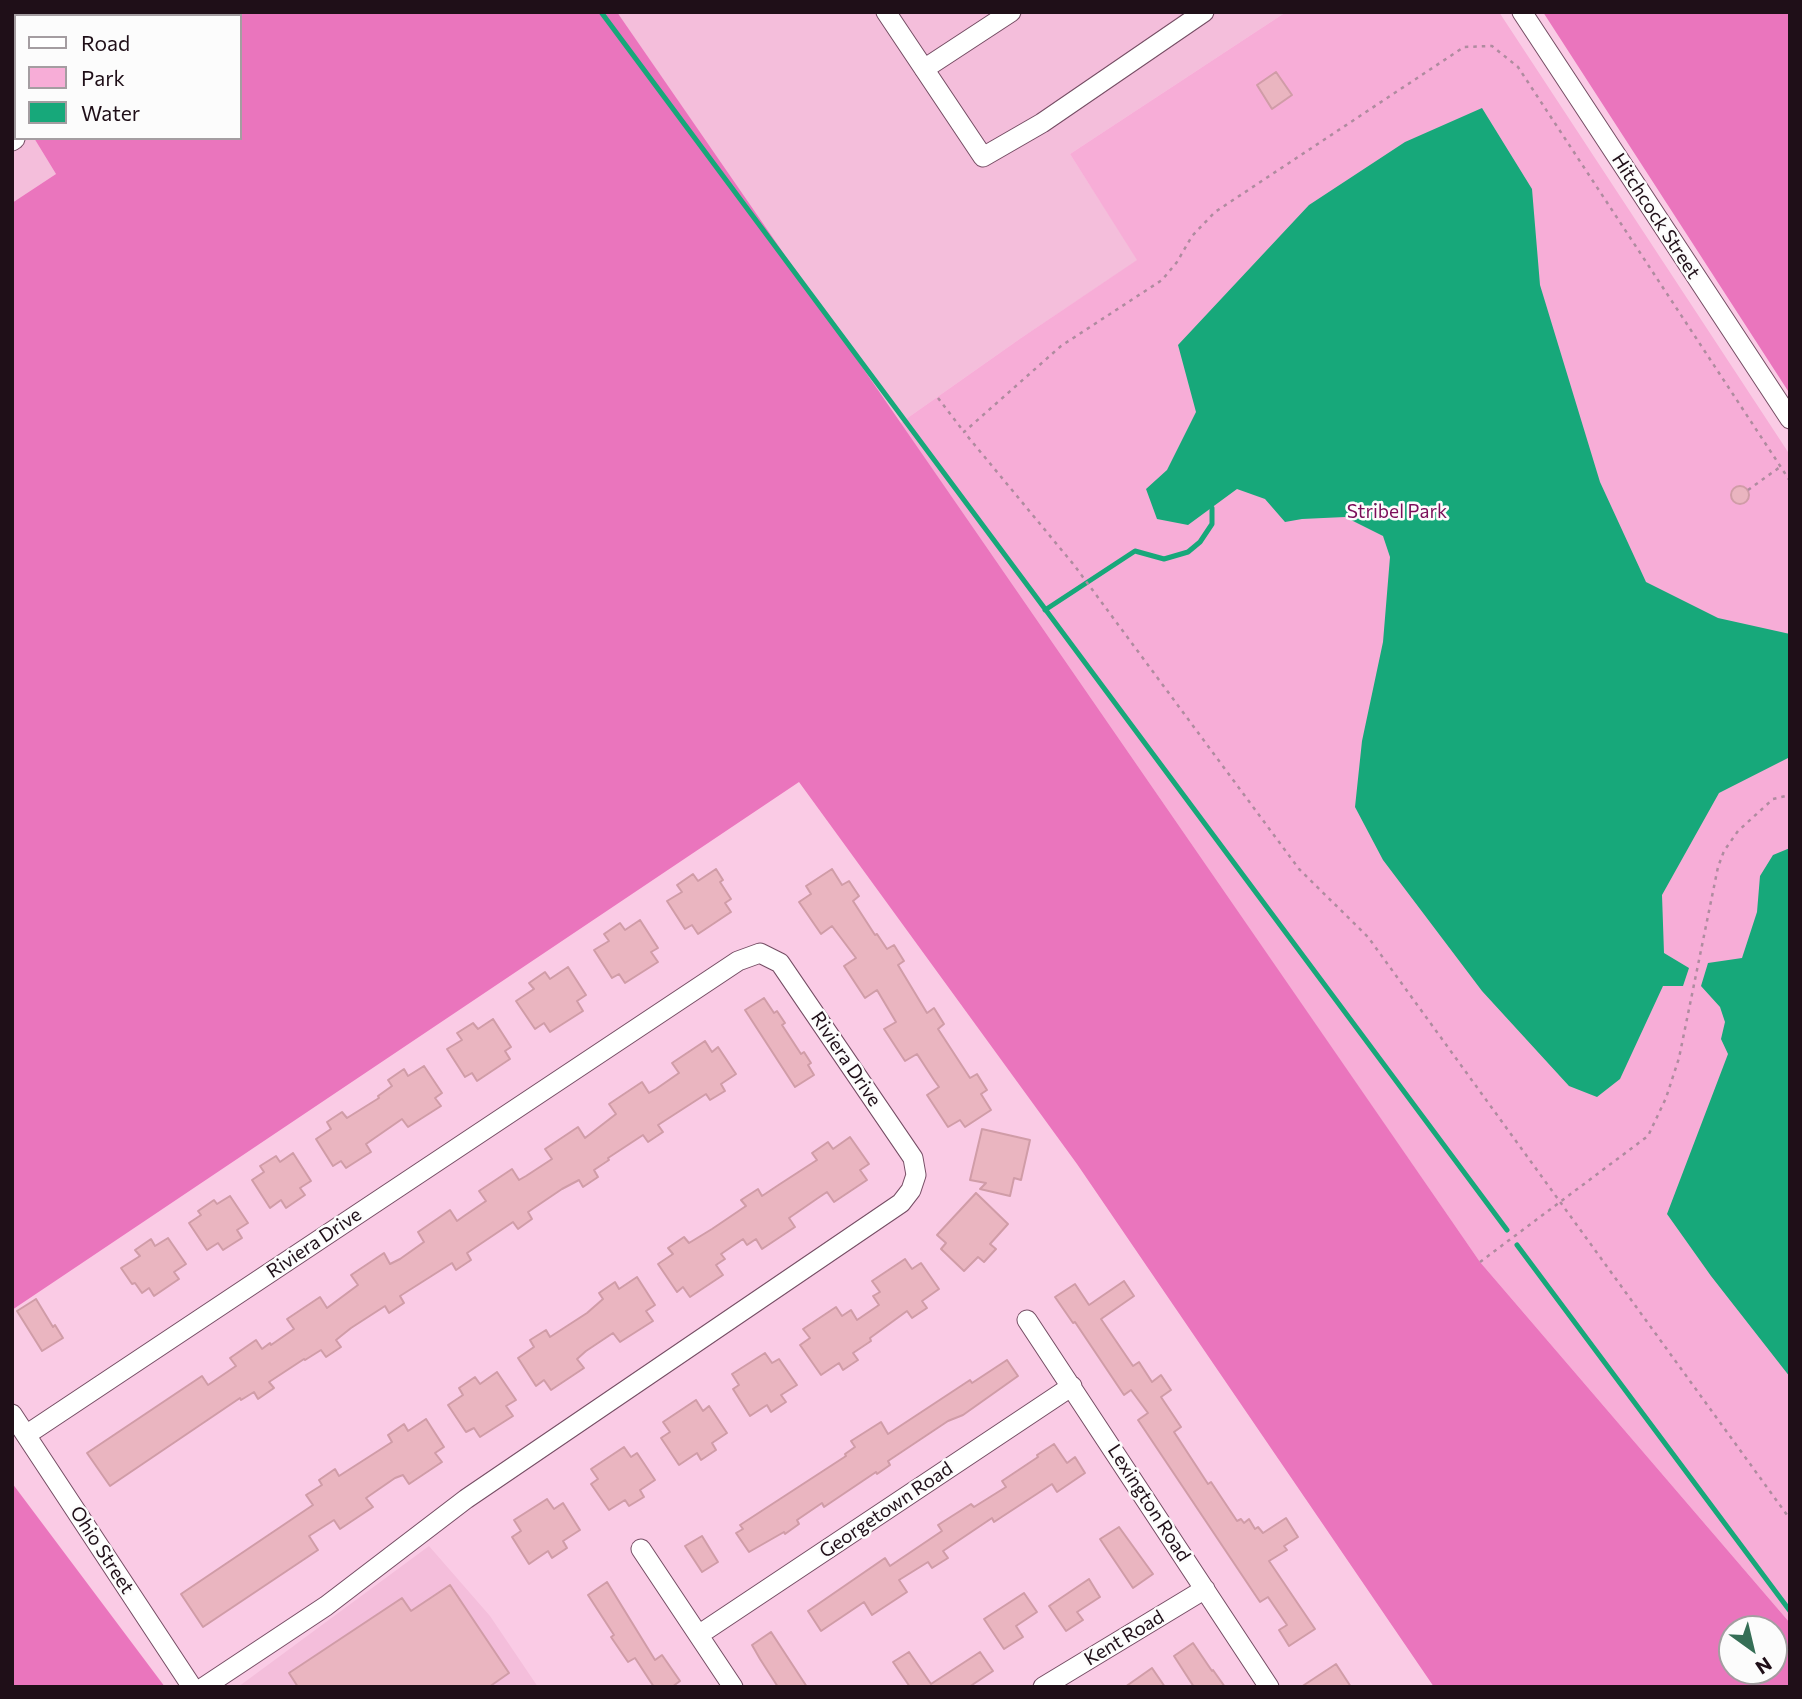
<!DOCTYPE html>
<html>
<head>
<meta charset="utf-8">
<style>
  body { margin:0 }
  #map { position:relative; width:1802px; height:1699px; overflow:hidden; background:#facbe5; font-family:Commissioner,sans-serif }
  canvas { display:block }
  .frame { position:absolute; inset:0; border:14px solid #1f0f18; pointer-events:none }
  .legend { position:absolute; left:14px; top:14px; width:228px; height:126px; box-sizing:border-box; background:#fcfcfc; border:2px solid #a49da1; margin:0; padding:9px 12px; list-style:none; font-size:21px; color:#1f0f18 }
  .legend li { display:flex; align-items:center; gap:14px; height:35px }
  .legend b { width:35px; border:2px solid #a49da1 }
  .north { position:absolute; left:1718px; top:1615px; width:70px; height:70px; box-sizing:border-box; background:#fcfcfc; border:2px solid #a49da1; border-radius:50%; rotate:146deg; font-size:19px; font-weight:700; line-height:28px; text-align:center; color:#1f0f18 }
  .north::after { content:''; display:block; margin:auto; width:24px; height:32px; background:#356e56; clip-path:polygon(50% 0,100% 100%,50% 72%,0 100%) }
</style>
</head>
<body>
<div id="map">
<canvas width="1802" height="1699"></canvas>
<div class="frame"></div>
<ul class="legend">
<li><b style="height:9px;background:#fff"></b>Road</li>
<li><b style="height:19px;background:#f7add7"></b>Park</li>
<li><b style="height:19px;background:#17a87a"></b>Water</li>
</ul>
<div class="north">N</div>
</div>
<script>
const ctx = document.querySelector('canvas').getContext('2d');
ctx.lineJoin = 'round';
function paint(path, color) {
  ctx.fillStyle = color;
  ctx.fill(path, 'evenodd');
}
function poly(rows) {
  const path = new Path2D();
  for (const r of rows) {
    if (r.length === 3) {
      path.moveTo(r[0] + r[2], r[1]);
      path.arc(r[0], r[1], r[2], 0, 2 * Math.PI);
      continue;
    }
    path.moveTo(r[0], r[1]);
    for (let i = 2; i < r.length; i += 2) path.lineTo(r[i], r[i + 1]);
  }
  return path;
}
function trace(path, color, width, dash) {
  ctx.strokeStyle = color;
  ctx.lineWidth = width;
  ctx.lineCap = dash ? 'butt' : 'round';
  ctx.setLineDash(dash || []);
  ctx.stroke(path);
}
function label(font, color, halo, rows, align = 'center') {
  ctx.font = font + ' Commissioner,sans-serif';
  ctx.lineWidth = 5;
  ctx.setLineDash([]);
  ctx.textBaseline = 'middle';
  ctx.strokeStyle = halo;
  ctx.fillStyle = color;
  for (const [text, x, y, turn = 0] of rows) {
    ctx.save();
    ctx.translate(x, y);
    ctx.rotate((+turn || 0) * Math.PI / 180);
    ctx.textAlign = isNaN(turn) ? turn : align;
    if (halo) ctx.strokeText(text, 0, 0);
    ctx.fillText(text, 0, 0);
    ctx.restore();
  }
}
paint(poly([
  [12,12,107,12,109,16,16,16,16,104,13,106,16,111,16,138,34,138,56,174,12,203],
  [617,12,1286,12,1070,154,1138,260,1021,338,899,424],
  [429,1546,490,1616,538,1687,238,1687]
]), '#f4bedb');
paint(poly([
  [1286,12,1499,12,1790,455,1790,1623,1480,1262,899,424,1021,338,1137,260,1070,154]
]), '#f7add7');
paint(poly([
  [107,12,617,12,1480,1262,1790,1623,1790,1687,1434,1687,1077,1164,799,782,12,1310,12,203,56,174,34,138,240,138,240,16,109,16],
  [1732,1629,1774,1629,1774,1671,1732,1671],
  [1543,12,1790,12,1790,394],
  [12,1483,165,1687,12,1687]
]), '#ea75bd');
paint(poly([
  [1482,108,1532,189,1540,285,1600,482,1646,582,1718,618,1790,634,1790,757,1719,793,1662,895,1664,953,1689,968,1683,986,1663,986,1620,1079,1597,1097,1569,1086,1482,991,1383,860,1355,807,1362,741,1383,642,1390,557,1383,536,1345,517,1302,519,1285,522,1265,499,1237,489,1188,525,1157,519,1146,489,1167,470,1196,412,1178,345,1309,205,1405,142],
  [1790,848,1790,1377,1711,1276,1667,1214,1728,1054,1721,1039,1725,1022,1720,1007,1701,986,1708,963,1742,958,1757,912,1760,876,1773,855]
]), '#17a87a');
trace(poly([
  [601,12,1507,1230],
  [1045,610,1135,551,1164,559,1188,552,1200,542,1212,524,1212,508],
  [1517,1245,1790,1611]
]), '#17a87a', 5);
const building = poly([
  [1276,72,1292,95,1272,109,1257,85,1276,72],
  [1740,495,9],
  [716,869,723,880,720,882,731,899,725,903,731,912,698,934,692,925,685,929,667,901,682,892,677,885,693,874,698,881,716,869],
  [832,869,842,885,849,881,859,896,853,901,875,935,877,934,887,949,894,945,904,961,898,965,927,1013,934,1008,944,1024,938,1029,970,1078,977,1074,987,1090,981,1094,991,1110,965,1127,960,1120,948,1127,927,1095,939,1087,934,1080,917,1054,905,1061,884,1029,896,1022,877,990,865,998,844,966,856,958,832,926,821,934,799,902,811,894,806,886,832,869],
  [640,920,658,948,651,952,658,962,625,983,619,974,612,978,594,950,609,941,604,934,620,923,625,930,640,920],
  [568,967,586,995,577,1001,583,1011,550,1032,544,1023,535,1029,516,1001,534,989,529,983,545,972,550,979,568,967],
  [764,998,774,1013,777,1011,785,1023,782,1025,801,1054,804,1052,811,1063,808,1065,814,1075,795,1087,745,1010,764,998],
  [493,1019,511,1047,505,1051,510,1059,477,1081,472,1073,465,1077,447,1049,462,1040,457,1033,473,1023,478,1029,493,1019],
  [705,1041,712,1052,718,1047,736,1074,721,1084,725,1091,710,1100,706,1094,658,1125,663,1132,648,1142,643,1135,608,1158,609,1160,594,1170,598,1177,583,1187,579,1180,562,1189,528,1212,532,1219,518,1229,513,1222,467,1253,471,1260,456,1270,452,1263,400,1296,404,1303,389,1313,385,1306,351,1328,336,1340,341,1347,326,1357,321,1350,305,1360,304,1359,269,1382,274,1388,258,1399,254,1392,241,1400,240,1398,110,1486,87,1453,202,1376,208,1385,236,1366,230,1358,256,1340,262,1349,270,1343,271,1345,294,1329,287,1319,320,1297,327,1308,358,1285,351,1275,384,1253,390,1264,400,1259,424,1242,418,1232,450,1210,457,1221,464,1216,486,1201,479,1191,512,1169,519,1180,526,1176,552,1159,545,1149,578,1127,585,1138,616,1114,609,1104,642,1082,649,1093,656,1089,679,1073,672,1063,705,1041],
  [424,1066,442,1093,435,1098,441,1106,408,1127,402,1119,366,1144,371,1152,346,1168,341,1161,333,1166,316,1139,331,1129,327,1122,342,1112,347,1118,379,1098,378,1096,392,1086,388,1080,404,1069,408,1076,424,1066],
  [982,1129,1030,1140,1021,1180,1014,1178,1010,1196,980,1189,986,1183,970,1180,982,1129],
  [850,1137,869,1164,860,1170,867,1180,834,1202,827,1192,818,1198,789,1218,795,1227,762,1249,756,1239,747,1245,743,1239,721,1254,725,1259,716,1265,723,1275,690,1297,683,1287,677,1292,658,1264,673,1254,668,1248,684,1237,689,1243,712,1229,746,1206,741,1200,758,1189,762,1196,780,1184,817,1160,812,1153,828,1142,833,1149,850,1137],
  [293,1153,311,1181,300,1188,305,1195,286,1208,281,1200,270,1208,252,1180,264,1172,260,1166,276,1156,280,1162,293,1153],
  [976,1193,1008,1224,990,1244,996,1249,984,1262,978,1257,964,1271,941,1249,946,1243,937,1235,976,1193],
  [230,1196,248,1223,237,1230,242,1238,223,1250,218,1243,207,1250,189,1223,201,1215,198,1211,214,1200,217,1204,230,1196],
  [168,1238,186,1264,174,1272,179,1279,154,1296,149,1288,142,1293,135,1283,132,1284,121,1268,140,1256,135,1250,151,1239,155,1246,168,1238],
  [905,1259,912,1269,921,1263,939,1289,922,1301,927,1308,912,1318,907,1311,870,1338,871,1341,853,1353,858,1360,843,1370,839,1363,821,1375,800,1345,810,1338,803,1329,836,1307,842,1316,851,1310,857,1320,879,1305,873,1296,880,1292,872,1281,905,1259],
  [637,1277,655,1305,646,1311,653,1321,620,1342,613,1333,586,1351,577,1359,584,1368,551,1390,544,1380,536,1386,518,1358,534,1347,530,1340,546,1330,550,1337,587,1313,603,1299,599,1293,615,1282,619,1289,637,1277],
  [1124,1281,1134,1296,1101,1319,1133,1366,1139,1362,1152,1382,1161,1375,1171,1390,1161,1397,1181,1427,1174,1432,1208,1484,1211,1482,1237,1521,1241,1519,1244,1523,1249,1519,1255,1529,1258,1527,1263,1533,1286,1518,1298,1537,1284,1546,1287,1550,1269,1561,1315,1629,1289,1646,1279,1630,1287,1625,1268,1597,1260,1602,1138,1420,1148,1413,1131,1390,1124,1395,1075,1322,1073,1323,1055,1297,1075,1284,1089,1305,1124,1281],
  [36,1299,53,1327,55,1325,63,1338,42,1351,17,1311,36,1299],
  [765,1353,772,1363,779,1359,797,1385,781,1395,786,1402,771,1412,767,1405,750,1416,733,1389,739,1385,732,1374,765,1353],
  [1007,1360,1018,1376,963,1415,948,1421,888,1461,890,1465,877,1474,876,1472,824,1507,822,1503,797,1520,799,1524,785,1534,784,1532,749,1552,736,1533,743,1529,740,1525,846,1456,845,1454,855,1447,851,1441,881,1422,888,1434,970,1380,972,1383,1007,1360],
  [497,1372,516,1400,506,1406,513,1416,480,1437,474,1428,466,1432,448,1405,463,1395,459,1388,475,1377,480,1384,497,1372],
  [696,1400,703,1411,709,1406,727,1433,712,1443,716,1450,701,1460,697,1453,679,1465,661,1438,670,1432,663,1422,696,1400],
  [426,1419,444,1447,435,1453,442,1462,409,1484,403,1475,395,1478,366,1498,373,1507,340,1529,334,1520,309,1536,318,1550,203,1627,181,1594,313,1505,306,1495,322,1485,319,1480,335,1469,339,1476,392,1442,388,1435,404,1424,408,1431,426,1419],
  [1054,1444,1067,1463,1075,1457,1085,1473,1057,1492,1052,1484,994,1522,992,1518,943,1551,948,1558,932,1568,928,1562,899,1580,907,1592,872,1615,864,1602,821,1631,808,1611,885,1558,890,1566,942,1531,938,1525,971,1504,974,1507,1006,1487,1002,1481,1038,1457,1037,1455,1054,1444],
  [624,1447,631,1457,637,1453,655,1480,640,1490,644,1497,629,1506,625,1500,609,1510,591,1484,598,1479,591,1469,624,1447],
  [547,1499,554,1509,563,1503,580,1530,563,1541,567,1548,552,1558,548,1551,529,1564,512,1537,521,1531,514,1520,547,1499],
  [1119,1527,1153,1574,1133,1588,1100,1539,1119,1527],
  [702,1536,718,1562,702,1572,685,1546,702,1536],
  [1089,1579,1100,1597,1077,1612,1083,1620,1066,1631,1049,1606,1089,1579],
  [607,1582,655,1660,662,1655,680,1681,672,1687,654,1687,635,1658,628,1662,611,1637,614,1635,588,1595,607,1582],
  [450,1585,509,1673,489,1687,298,1687,289,1673,402,1598,411,1611,450,1585],
  [1024,1593,1037,1612,1016,1626,1023,1637,1004,1649,984,1619,1024,1593],
  [771,1632,807,1687,778,1687,760,1659,752,1645,771,1632],
  [1193,1643,1212,1671,1213,1670,1225,1687,1194,1687,1174,1656,1193,1643],
  [909,1652,931,1684,980,1652,993,1671,969,1687,910,1687,893,1662,909,1652],
  [1336,1664,1351,1687,1301,1687,1336,1664],
  [1152,1668,1165,1687,1125,1687,1152,1668]
]);
paint(building, '#eab5c0');
trace(building, '#d09ca7', 2);
const minor = poly([
  [886,12,983,157,1042,123,1204,12],
  [1522,12,1790,419],
  [924,69,1011,12],
  [12,135,15,139,12,141],
  [1027,1320,1269,1687],
  [12,1414,192,1687],
  [26,1435,738,961,760,953,780,963,913,1158,916,1175,911,1190,901,1203,466,1499,326,1606,204,1687],
  [641,1549,733,1687],
  [700,1634,1072,1386],
  [1043,1687,1205,1589]
]);
trace(minor, '#754d64', 21);
trace(poly([
  [938,398,964,432],
  [1790,481,1518,67,1492,46,1464,47,1215,212,1192,236,1177,262,1162,280,1061,346,964,432,1074,565,1299,869,1368,937,1790,1519],
  [1748,490,1780,467],
  [1480,1262,1648,1136,1666,1098,1679,1058,1718,867,1724,851,1738,831,1773,799,1790,795]
]), '#af8b9f', 2.5, [3.5, 5]);
trace(minor, '#fff', 19);
label('19px', '#1f0f18', '#fcfcfc', [
  ["Hitchcock Street",1656,216,57],
  ["Riviera Drive",846,1059,56],
  ["Riviera Drive",314,1243,-34],
  ["Lexington Road",1149,1503,57],
  ["Georgetown Road",886,1510,-34],
  ["Ohio Street",102,1550,57],
  ["Kent Road",1124,1638,-31]
]);
label('19px', '#7b0e5a', '#fcfcfc', [
  ["Stribel Park",1397,512]
]);
</script>
</body>
</html>
